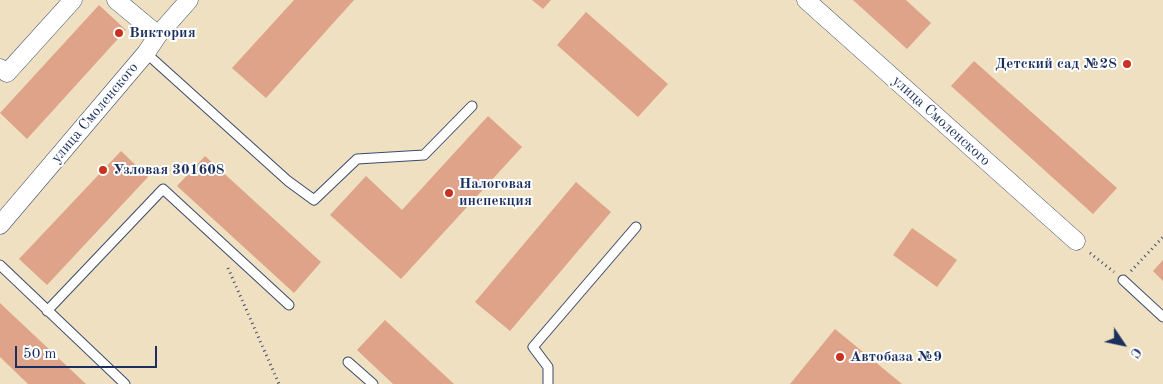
<!DOCTYPE html>
<html>
<head>
<meta charset="utf-8">
<style>
  body { margin:0 }
  #map { position:relative; width:1163px; height:384px; overflow:hidden; background:#eee0c0; font-family:"Old Standard TT",serif }
  canvas { display:block }
  .north { position:absolute; left:1098px; top:319px; width:50px; height:50px; -webkit-text-stroke:4px #fff; paint-order:stroke; rotate:124deg; font-size:14px; font-weight:700; line-height:20px; text-align:center; color:#1b2f5e }
  .north::after { content:''; display:block; margin:auto; width:18px; height:22px; background:#1b2f5e; clip-path:polygon(50% 0,100% 100%,50% 72%,0 100%) }
  .scale { position:absolute; left:15px; top:346px; width:142px; height:22px; box-sizing:border-box; border:2px solid #1b2f5e; border-top:0; padding-left:6px; font-size:15px; line-height:18px; white-space:nowrap; color:#1b2f5e; -webkit-text-stroke:4px #fff; paint-order:stroke }
</style>
</head>
<body>
<div id="map">
<canvas width="1163" height="384"></canvas>
<div class="north">С</div>
<div class="scale">50 m</div>
</div>
<script>
const ctx = document.querySelector('canvas').getContext('2d');
ctx.lineJoin = 'round';
function paint(path, color) {
  ctx.fillStyle = color;
  ctx.fill(path, 'evenodd');
}
function poly(rows) {
  const path = new Path2D();
  for (const r of rows) {
    path.moveTo(r[0], r[1]);
    for (let i = 2; i < r.length; i += 2) path.lineTo(r[i], r[i + 1]);
  }
  return path;
}
function trace(path, color, width, dash) {
  ctx.strokeStyle = color;
  ctx.lineWidth = width;
  ctx.lineCap = dash ? 'butt' : 'round';
  ctx.setLineDash(dash || []);
  ctx.stroke(path);
}
function label(font, color, halo, rows, align = 'center') {
  ctx.font = font + ' "Old Standard TT",serif';
  ctx.lineWidth = 4;
  ctx.setLineDash([]);
  ctx.textBaseline = 'middle';
  ctx.strokeStyle = halo;
  ctx.fillStyle = color;
  for (const [text, x, y, turn = 0] of rows) {
    ctx.save();
    ctx.translate(x, y);
    ctx.rotate((+turn || 0) * Math.PI / 180);
    ctx.textAlign = isNaN(turn) ? turn : align;
    if (halo) ctx.strokeText(text, 0, 0);
    ctx.fillText(text, 0, 0);
    ctx.restore();
  }
}
paint(poly([
  [294,0,354,0,266,98,232,68],
  [532,0,551,0,543,9],
  [853,0,906,0,931,23,907,49],
  [99,5,126,30,27,139,0,113],
  [586,12,668,84,638,117,557,45],
  [974,61,1117,188,1093,214,951,86],
  [488,116,522,147,401,279,330,215,366,176,402,210],
  [121,151,148,177,47,285,19,259],
  [205,156,321,262,294,293,177,186],
  [576,182,611,212,510,331,475,302],
  [912,228,957,260,937,287,893,255],
  [1163,260,1163,281,1153,271],
  [0,303,86,384,28,384,0,357],
  [385,320,454,384,393,384,357,350],
  [835,329,902,384,790,384]
]), '#dfa38a');
const service = poly([
  [146,53,288,181,314,200,357,159,424,155,472,106],
  [0,265,125,384],
  [1123,280,1163,317],
  [47,311,163,189,289,305],
  [348,362,373,384],
  [548,384,548,367,533,347,636,227]
]);
const minor = poly([
  [116,0,158,35],
  [806,0,1076,241],
  [0,68,7,73,73,0],
  [0,225,146,53,158,35,189,0]
]);
trace(service, '#3b4a6d', 11);
trace(minor, '#3b4a6d', 19);
trace(poly([
  [1090,253,1114,272],
  [228,268,279,384],
  [1131,271,1163,237]
]), '#3b4a6d', 3, [1, 4]);
trace(service, '#fff', 9);
trace(minor, '#fff', 18);
for (const [x, y, r, color] of [
  [119,33,5,"#c8321e"],
  [1127,64,5,"#c8321e"],
  [103,170,5,"#c8321e"],
  [449,193,5,"#c8321e"],
  [840,357,5,"#c8321e"]
]) {
  const dot = new Path2D();
  dot.arc(x, y, r, 0, 2 * Math.PI);
  ctx.fillStyle = color;
  ctx.fill(dot);
  trace(dot, '#fff', 2);
}
label('bold 15px', '#1b2f5e', '#fff', [
  ["Виктория",129,33],
  ["Детский сад №28",1117,64,"right"],
  ["Узловая 301608",113,170],
  ["Налоговая",459,184],
  ["инспекция",459,201],
  ["Автобаза №9",850,357]
], 'left');
label('15px', '#1b2f5e', '#fff', [
  ["улица Смоленского",95,113,-50],
  ["улица Смоленского",941,121,42]
]);
</script>
</body>
</html>
